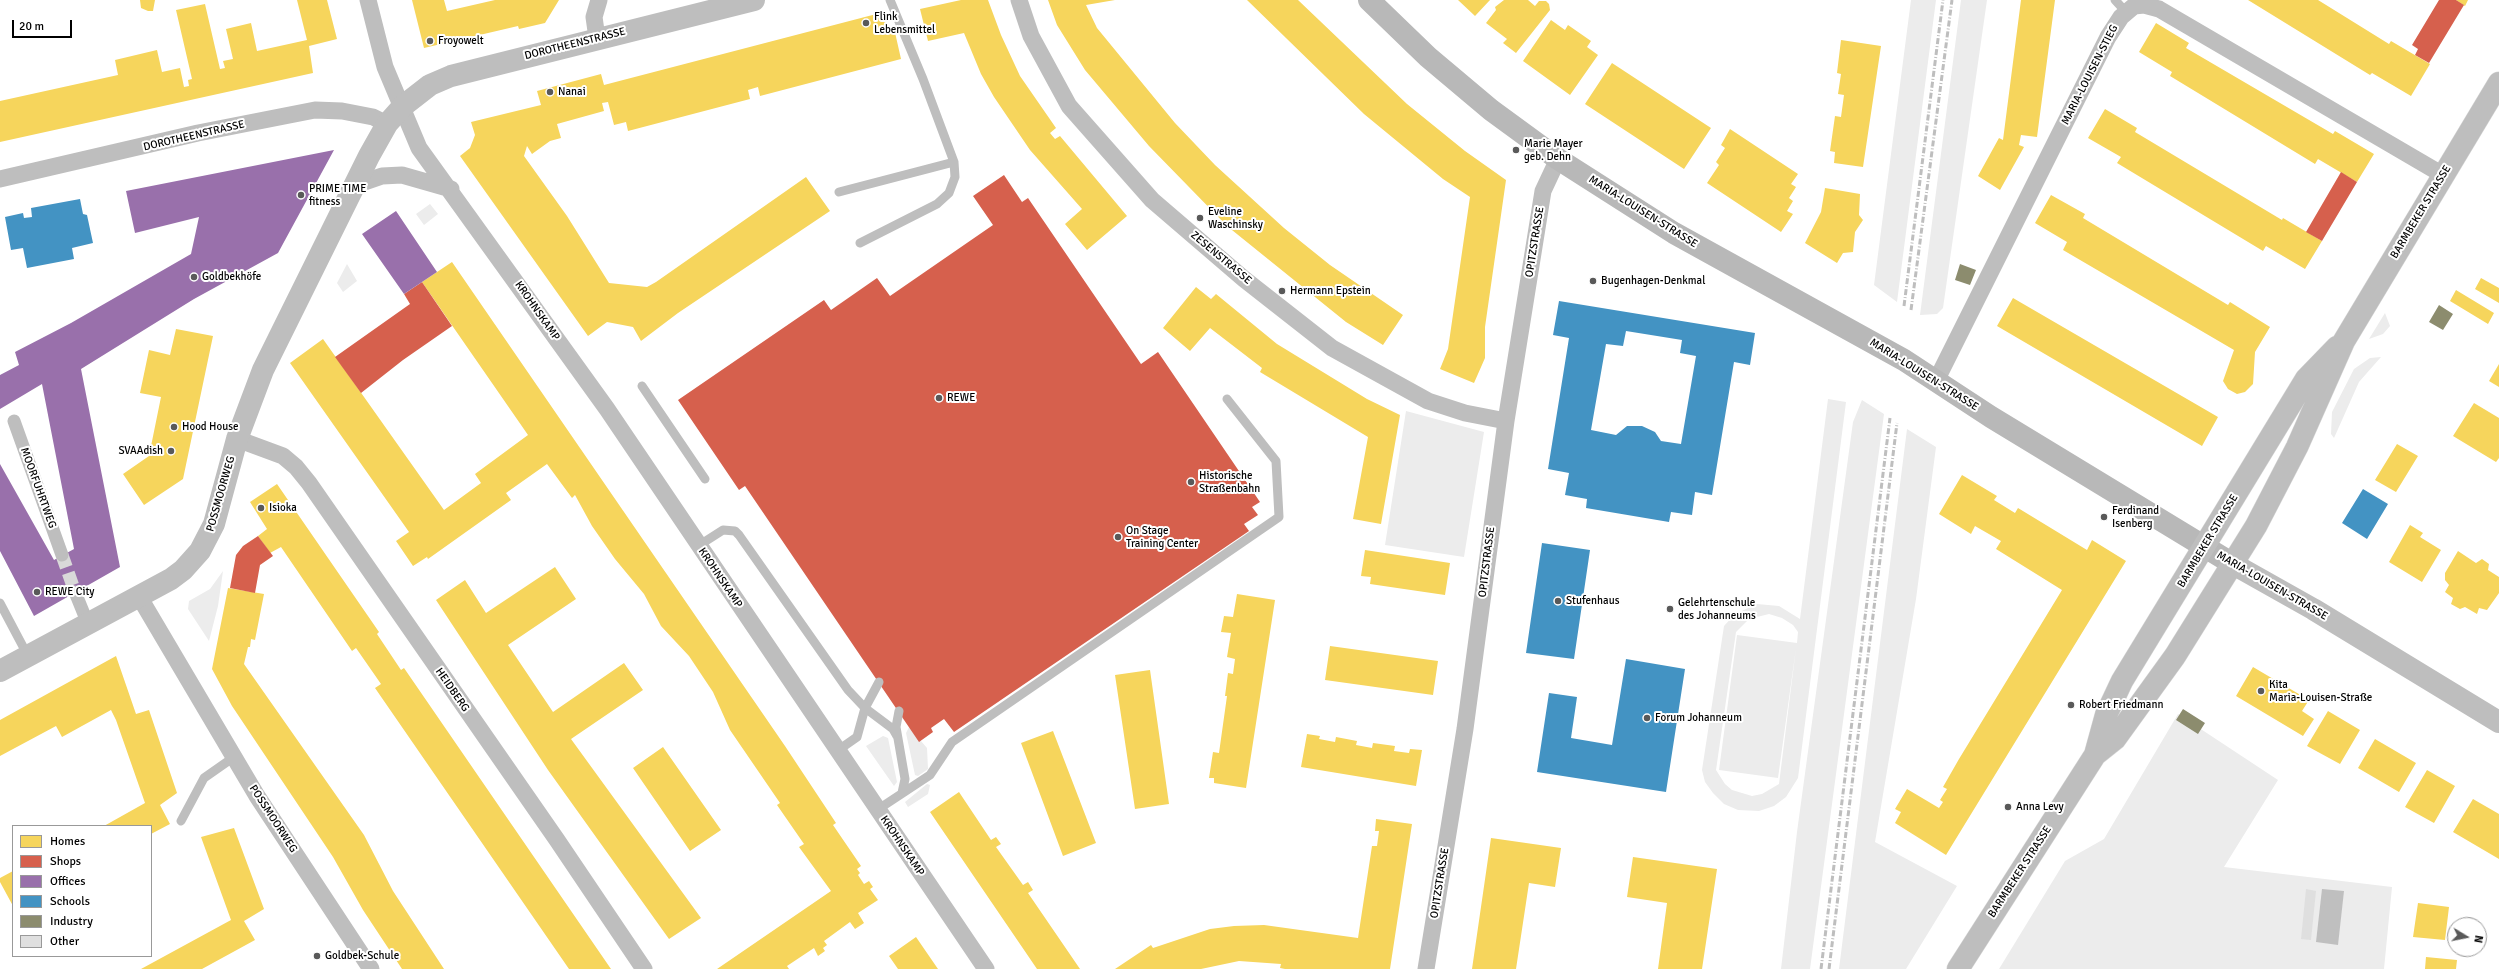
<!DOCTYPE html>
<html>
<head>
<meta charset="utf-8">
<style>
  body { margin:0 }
  #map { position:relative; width:2499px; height:969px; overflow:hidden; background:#fff; font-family:Signika,sans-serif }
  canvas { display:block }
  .legend { position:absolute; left:12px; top:825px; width:140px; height:132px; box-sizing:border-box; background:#fff; border:1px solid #999; margin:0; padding:5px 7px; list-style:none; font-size:12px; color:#000 }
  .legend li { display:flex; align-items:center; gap:8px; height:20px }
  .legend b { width:20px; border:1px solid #999 }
  .north { position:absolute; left:2447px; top:917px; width:40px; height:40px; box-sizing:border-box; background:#fff; border:1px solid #999; border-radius:50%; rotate:100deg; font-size:11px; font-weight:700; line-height:16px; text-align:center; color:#000 }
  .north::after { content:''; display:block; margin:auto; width:14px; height:18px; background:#595959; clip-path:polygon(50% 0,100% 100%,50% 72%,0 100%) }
  .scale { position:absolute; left:12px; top:20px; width:60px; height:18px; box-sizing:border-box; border:2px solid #000; border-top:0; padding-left:5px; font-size:12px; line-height:14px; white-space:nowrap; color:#000; -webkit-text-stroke:3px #fff; paint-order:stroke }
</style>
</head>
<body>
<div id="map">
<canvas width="2499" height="969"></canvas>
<ul class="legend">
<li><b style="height:11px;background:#f6d55c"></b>Homes</li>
<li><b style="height:11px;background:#d6604d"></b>Shops</li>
<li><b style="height:11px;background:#9970ab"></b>Offices</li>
<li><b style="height:11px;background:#4393c3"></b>Schools</li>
<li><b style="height:11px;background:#8c8c6e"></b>Industry</li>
<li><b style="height:11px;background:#dfdfdf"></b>Other</li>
</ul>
<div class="north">N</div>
<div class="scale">20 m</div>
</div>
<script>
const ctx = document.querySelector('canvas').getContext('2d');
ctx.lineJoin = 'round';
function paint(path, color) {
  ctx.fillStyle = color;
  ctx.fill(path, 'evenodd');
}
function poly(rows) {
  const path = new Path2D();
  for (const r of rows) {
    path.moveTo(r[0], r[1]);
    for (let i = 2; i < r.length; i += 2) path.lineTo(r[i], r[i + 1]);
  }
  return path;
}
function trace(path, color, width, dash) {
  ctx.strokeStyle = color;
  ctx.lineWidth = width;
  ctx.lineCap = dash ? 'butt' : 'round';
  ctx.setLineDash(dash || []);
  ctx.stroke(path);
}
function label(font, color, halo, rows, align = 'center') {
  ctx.font = font + ' Signika,sans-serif';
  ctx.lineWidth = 4;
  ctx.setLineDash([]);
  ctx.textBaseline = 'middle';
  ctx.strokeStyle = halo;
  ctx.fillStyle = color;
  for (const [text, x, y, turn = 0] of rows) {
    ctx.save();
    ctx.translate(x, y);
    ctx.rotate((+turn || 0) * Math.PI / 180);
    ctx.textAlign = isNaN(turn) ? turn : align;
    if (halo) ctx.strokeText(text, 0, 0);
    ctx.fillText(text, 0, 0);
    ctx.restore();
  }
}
paint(poly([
  [1911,0,1936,0,1897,302,1874,285],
  [1961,0,1987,0,1943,308,1937,314,1920,315],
  [430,204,438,214,424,225,416,214],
  [347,264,357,281,343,292,337,283],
  [2385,313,2390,326,2383,334,2369,339],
  [2381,357,2359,382,2334,438,2331,434,2332,412,2354,369,2370,358],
  [1828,399,1846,402,1798,778,1786,797,1774,806,1759,811,1738,810,1724,804,1713,793,1705,782,1702,770,1724,626,1735,614,1757,604,1779,606,1800,619],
  [1769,614,1782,618,1793,625,1798,632,1797,643,1737,635,1719,770,1778,778,1796,648,1779,784,1762,794,1752,796,1732,790,1725,784,1716,770,1736,632,1749,619],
  [1862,400,1884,414,1810,969,1781,969,1797,832,1853,422],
  [1406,411,1484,432,1464,557,1385,545],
  [1907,429,1936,447,1916,599,1875,842,1957,886,1906,969,1839,969],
  [223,571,218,606,209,641,188,609,189,601,210,589],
  [2178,714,2278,780,2224,867,2392,887,2384,969,1999,969,2065,861,2104,839],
  [909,727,927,748,928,769,918,776,915,775,906,733],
  [883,736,888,738,897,782,894,786,866,746],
  [927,784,930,785,928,794,908,807,905,802]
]), '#ececec');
paint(poly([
  [2322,889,2344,891,2338,945,2316,942]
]), '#bfbfbf');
paint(poly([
  [140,0,155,0,153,11,148,11,141,8],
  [297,0,327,0,337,39,309,46,313,73,0,142,0,101,118,75,115,60,157,50,162,72,180,68,184,87,189,86,188,80,192,79,176,10,205,4,220,69,225,68,223,61,233,59,226,29,251,23,257,51,307,40],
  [412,0,444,0,447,11,495,0,559,0,545,23,519,29,518,26,424,48],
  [961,0,988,0,1001,35,1020,76,1056,128,1050,133,1055,139,1060,136,1127,216,1087,250,1065,224,1082,209,1030,150,994,97,981,74,964,33,928,41,920,9],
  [1048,0,1115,0,1086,5,1097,28,1175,123,1215,165,1284,228,1330,265,1403,315,1383,345,1346,322,1227,226,1149,146,1085,70,1057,25],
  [1247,0,1298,0,1407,104,1465,151,1506,180,1485,327,1485,358,1474,383,1440,369,1448,349,1470,197,1443,179,1364,114],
  [1458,0,1490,0,1475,16],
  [1504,0,1528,0,1535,6,1539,1,1546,1,1549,4,1550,10,1516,53,1503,43,1507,39,1486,23,1496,10,1495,7],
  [2021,0,2055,0,2037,137,2021,135,2019,145,2024,147,2000,190,1978,176,1999,138,2003,140],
  [2248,0,2318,0,2389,44,2391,41,2430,64,2411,96,2372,73,2370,75],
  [2456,0,2468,0,2465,6],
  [884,12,888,29,894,28,901,59,760,96,758,87,748,90,750,99,628,131,626,122,614,125,608,102,602,103,604,111,557,124,561,138,550,141,532,154,527,146,524,156,567,216,609,283,647,287,656,282,806,177,830,211,678,313,641,341,633,327,607,322,588,336,460,156,470,148,475,135,471,122,541,105,537,91,601,74,604,85],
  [1551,20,1565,30,1568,25,1591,41,1587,47,1598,55,1570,95,1523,61],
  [2156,23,2189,43,2186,48,2333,134,2335,131,2374,154,2357,182,2318,159,2315,164,2170,76,2172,72,2139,52],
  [1841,40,1881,46,1863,167,1834,163,1835,152,1830,151,1835,116,1841,117,1844,95,1838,94,1841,74,1837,73],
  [1612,63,1711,128,1684,169,1585,104],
  [2105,109,2137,128,2135,132,2282,220,2283,218,2322,241,2305,269,2266,246,2263,251,2117,163,2121,157,2088,138],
  [1730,129,1798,174,1791,184,1796,187,1789,198,1793,201,1787,211,1793,214,1781,232,1707,183,1719,165,1716,162,1725,148,1721,145],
  [1825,188,1860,194,1859,215,1863,220,1855,232,1853,252,1843,253,1837,263,1805,243,1821,212],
  [2051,195,2085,214,2083,218,2228,305,2230,302,2270,327,2255,352,2253,384,2245,392,2237,394,2228,389,2223,381,2234,350,2063,250,2067,242,2035,223],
  [452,262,785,746,836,823,833,825,861,866,857,869,860,873,858,875,864,884,869,881,873,887,870,889,878,900,858,913,864,923,855,929,850,922,824,941,827,945,823,948,825,951,818,956,814,948,787,966,789,969,717,969,831,891,799,847,804,844,777,805,780,803,730,730,713,692,689,656,661,626,644,594,615,559,592,526,575,495,572,498,547,464,506,493,511,500,428,559,427,557,413,566,396,541,409,532,290,363,323,339,444,510,481,483,475,474,528,435,422,282],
  [2481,278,2499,288,2499,303,2475,289],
  [1196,287,1211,299,1216,294,1277,344,1367,399,1400,415,1381,524,1353,519,1368,437,1260,372,1262,368,1210,328,1190,351,1163,328],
  [2456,290,2494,313,2488,324,2450,301],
  [2013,298,2218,417,2202,446,1997,326],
  [176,329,213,336,183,479,144,505,123,474,149,456,161,397,140,393,149,350,170,355],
  [2499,364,2499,387,2489,381],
  [2474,403,2499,418,2499,458,2496,462,2453,436],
  [2397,444,2418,456,2396,492,2375,480],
  [1962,475,1997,496,1994,500,2015,513,2018,508,2087,550,2092,540,2126,561,1946,855,1895,823,1901,812,1895,809,1907,789,1939,808,1943,802,1940,800,1947,789,1943,787,1959,759,2062,590,1996,549,2001,541,1975,526,1971,534,1939,514],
  [277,484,379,632,377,634,401,670,404,668,611,969,569,969,375,688,381,684,356,648,352,651,281,547,270,553,258,536,267,529,250,502],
  [2410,525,2423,533,2420,537,2441,550,2422,582,2389,562],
  [1365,550,1450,563,1445,595,1370,584,1371,577,1361,576],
  [2458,551,2476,563,2482,559,2489,564,2488,570,2499,577,2499,593,2487,610,2479,608,2477,614,2465,607,2460,609,2451,604,2453,598,2445,592,2449,585,2445,580,2445,573],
  [555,567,576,599,508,645,553,712,624,663,643,690,571,739,701,918,669,939,548,770,436,600,465,580,486,613],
  [228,588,264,594,255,640,251,639,250,647,248,647,244,664,364,835,393,891,444,969,402,969,363,910,333,857,232,706,212,669],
  [1237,594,1275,600,1246,788,1214,783,1214,778,1209,778,1213,752,1219,753,1227,696,1225,696,1228,673,1233,674,1235,659,1227,657,1231,633,1221,632,1224,616,1233,617],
  [1330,646,1438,661,1433,695,1325,680],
  [116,656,136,714,149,710,177,793,160,805,170,824,151,834,151,826,104,826,145,803,116,720,111,710,62,737,56,726,0,756,0,720],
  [2253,667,2309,700,2302,711,2314,719,2303,736,2236,696],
  [1150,670,1169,804,1135,809,1115,675],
  [2328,711,2360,730,2340,764,2307,746],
  [1053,731,1096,843,1063,856,1021,743],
  [1307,734,1320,736,1319,739,1335,742,1336,737,1357,741,1356,745,1372,748,1373,743,1395,746,1394,751,1409,753,1410,749,1422,750,1416,786,1301,767],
  [2375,739,2416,763,2399,792,2358,768],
  [663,747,721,830,690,851,633,768],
  [2427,770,2455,786,2434,823,2405,807],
  [959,792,991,840,996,837,1001,844,996,847,1023,885,1028,882,1033,890,1028,893,1080,969,1037,969,930,812],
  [2473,799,2499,814,2499,859,2453,832],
  [1376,819,1412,824,1390,969,1285,969,1280,968,1281,964,1239,961,1201,969,1115,969,1151,945,1153,948,1210,929,1234,926,1264,925,1358,938,1372,846,1377,846,1379,831,1375,831],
  [234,828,264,909,244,921,255,940,202,969,141,969,231,920,201,837],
  [1491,838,1561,848,1555,887,1529,883,1516,969,1472,969],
  [1633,857,1717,869,1702,969,1658,969,1667,903,1627,897],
  [13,871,13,906,0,882,0,878],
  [2418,903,2449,907,2445,940,2413,937],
  [916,937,938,969,898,969,889,956],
  [2426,957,2457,960,2456,969,2425,969]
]), '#f6d55c');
paint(poly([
  [2439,0,2456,0,2464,5,2429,63,2415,55,2418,49,2412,45],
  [2341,172,2357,182,2322,241,2306,232],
  [1004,175,1022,202,1028,198,1141,364,1158,352,1260,502,1252,507,1258,515,1244,524,1249,531,954,732,944,719,931,728,933,732,919,742,745,486,739,490,678,400,824,300,831,310,877,278,890,296,993,225,973,196],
  [422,282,452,326,403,360,361,393,335,357,410,304,404,294],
  [258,536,273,556,260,565,255,593,230,588,236,555,243,546]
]), '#d6604d');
paint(poly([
  [334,150,278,253,194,299,81,369,120,567,34,616,0,551,0,464,54,560,74,549,42,384,0,409,0,375,19,365,15,352,71,323,191,254,199,217,135,233,126,191],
  [396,211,437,272,404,294,362,234]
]), '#9970ab');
paint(poly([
  [80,199,83,214,87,215,93,243,72,248,74,259,27,268,23,248,11,250,5,217,23,213,24,218,32,217,31,208],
  [1559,301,1755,333,1750,365,1734,362,1712,495,1695,492,1692,515,1671,512,1669,522,1586,508,1587,499,1565,495,1569,473,1548,469,1569,338,1553,335],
  [1626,331,1682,340,1680,353,1696,356,1681,444,1661,441,1655,432,1642,426,1627,426,1616,435,1591,430,1606,344,1623,346],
  [2363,489,2388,504,2367,539,2342,523],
  [1542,543,1590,550,1574,659,1526,653],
  [1626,659,1685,669,1666,792,1537,772,1549,693,1577,697,1571,738,1612,745]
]), '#4393c3');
paint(poly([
  [1960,264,1976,270,1970,285,1955,280],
  [2439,305,2453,314,2443,330,2429,322],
  [2183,709,2205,723,2198,734,2176,720]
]), '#8c8c6e');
paint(poly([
  [2306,889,2316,891,2311,940,2301,939]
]), '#dfdfdf');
trace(poly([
  [62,555,75,592]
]), '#d9d9d9', 13, [13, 6]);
const primary = poly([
  [2095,755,2115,739,2175,656,2256,526,2297,447,2344,341,2499,83],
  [1958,969,2095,755,2106,715,2122,681,2306,379,2337,347]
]);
trace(primary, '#dbdbdb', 23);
trace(poly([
  [2115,0,2126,12],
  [839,192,954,162],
  [860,243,937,204,949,193,955,177,954,162,923,79,890,0],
  [642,386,705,479],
  [698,546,723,530,735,531,739,535,848,690,865,708,893,729,897,736],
  [0,603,28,656],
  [899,711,896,727,905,779,902,793],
  [837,751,857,737,865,708,879,682],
  [877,810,930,775,952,742,1279,517,1276,461,1227,399],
  [181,821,204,778,234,757]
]), '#bebebe', 9);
trace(poly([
  [14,421,62,555],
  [75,592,88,624]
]), '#bebebe', 13);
trace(poly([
  [368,0,385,67,419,148,607,409,986,969],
  [1019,0,1031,36,1069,106,1152,200,1244,279,1332,348,1428,401,1465,413,1506,421],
  [597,38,594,17,599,0],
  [0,179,198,133,315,110,342,111,373,117,387,124],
  [353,186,382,176,402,175,451,189],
  [1936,381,2108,37,2121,17,2134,6,2144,5,2159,9,2443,175],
  [237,439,283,456,296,467,309,483,557,840,644,969],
  [140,598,257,796,371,969],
  [1426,969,1465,729,1506,421,1543,191,1558,159]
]), '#bebebe', 17);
trace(poly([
  [2233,564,2313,609,2499,722],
  [0,671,171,579,183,570,200,551,214,524,237,439,263,370,369,156,387,124,403,106,430,85,451,76,754,0]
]), '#bebebe', 22);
trace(poly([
  [1369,0,1428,57,1491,110,1558,159,1674,233,1904,360,1991,417,2233,564]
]), '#b8b8b8', 22);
trace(primary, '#bebebe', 22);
trace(poly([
  [1904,306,1943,0],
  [1911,310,1952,0],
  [1821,969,1890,418],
  [1829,969,1897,423]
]), '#bebebe', 3, [6, 2, 1, 2]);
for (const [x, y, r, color] of [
  [866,23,4,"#595959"],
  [430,41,4,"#595959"],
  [550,92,4,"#595959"],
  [1516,150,4,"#595959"],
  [301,195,4,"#595959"],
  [1200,218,4,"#595959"],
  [194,277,4,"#595959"],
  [1593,281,4,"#595959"],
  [1282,291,4,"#595959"],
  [939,398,4,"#595959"],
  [174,427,4,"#595959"],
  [171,451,4,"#595959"],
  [1191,482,4,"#595959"],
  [261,508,4,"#595959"],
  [2104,517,4,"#595959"],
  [1118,537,4,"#595959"],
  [37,592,4,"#595959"],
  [1558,601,4,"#595959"],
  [1670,609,4,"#595959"],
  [2261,691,4,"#595959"],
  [2071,705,4,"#595959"],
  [1647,718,4,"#595959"],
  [2008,807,4,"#595959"],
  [317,956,4,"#595959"]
]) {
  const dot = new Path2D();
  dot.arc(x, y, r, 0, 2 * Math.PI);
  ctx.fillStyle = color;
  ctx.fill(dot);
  trace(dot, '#fff', 1.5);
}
label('11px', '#000', '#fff', [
  ["Flink",874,17],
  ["Lebensmittel",874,30],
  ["Froyowelt",438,41],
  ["Nanai",558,92],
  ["Marie Mayer",1524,144],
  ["geb. Dehn",1524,157],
  ["PRIME TIME",309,189],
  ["fitness",309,202],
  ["Eveline",1208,212],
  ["Waschinsky",1208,225],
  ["Goldbekhöfe",202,277],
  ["Bugenhagen-Denkmal",1601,281],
  ["Hermann Epstein",1290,291],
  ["REWE",947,398],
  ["Hood House",182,427],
  ["SVAAdish",163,451,"right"],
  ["Historische",1199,476],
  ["Straßenbahn",1199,489],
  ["Isioka",269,508],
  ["Ferdinand",2112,511],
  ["Isenberg",2112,524],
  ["On Stage",1126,531],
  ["Training Center",1126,544],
  ["REWE City",45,592],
  ["Stufenhaus",1566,601],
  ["Gelehrtenschule",1678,603],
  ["des Johanneums",1678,616],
  ["Kita",2269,685],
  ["Maria-Louisen-Straße",2269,698],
  ["Robert Friedmann",2079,705],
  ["Forum Johanneum",1655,718],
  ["Anna Levy",2016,807],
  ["Goldbek-Schule",325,956]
], 'left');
label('11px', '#000', '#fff', [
  ["DOROTHEENSTRASSE",575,44,-14],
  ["MARIA-LOUISEN-STIEG",2090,75,-63],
  ["DOROTHEENSTRASSE",194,136,-13],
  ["MARIA-LOUISEN-STRASSE",1643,212,32],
  ["BARMBEKER STRASSE",2421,212,-59],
  ["OPITZSTRASSE",1535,242,-81],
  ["ZESENSTRASSE",1221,258,40],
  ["KROHNSKAMP",537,311,55],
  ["MARIA-LOUISEN-STRASSE",1924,375,32],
  ["MOORFUHRTWEG",38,488,70],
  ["POSSMOORWEG",221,494,-74],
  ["BARMBEKER STRASSE",2208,541,-59],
  ["OPITZSTRASSE",1487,562,-83],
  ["KROHNSKAMP",720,578,56],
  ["MARIA-LOUISEN-STRASSE",2272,586,30],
  ["HEIDBERG",452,690,55],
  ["POSSMOORWEG",273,819,57],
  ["KROHNSKAMP",902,846,56],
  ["BARMBEKER STRASSE",2020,872,-57],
  ["OPITZSTRASSE",1440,883,-81]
]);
</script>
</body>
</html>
